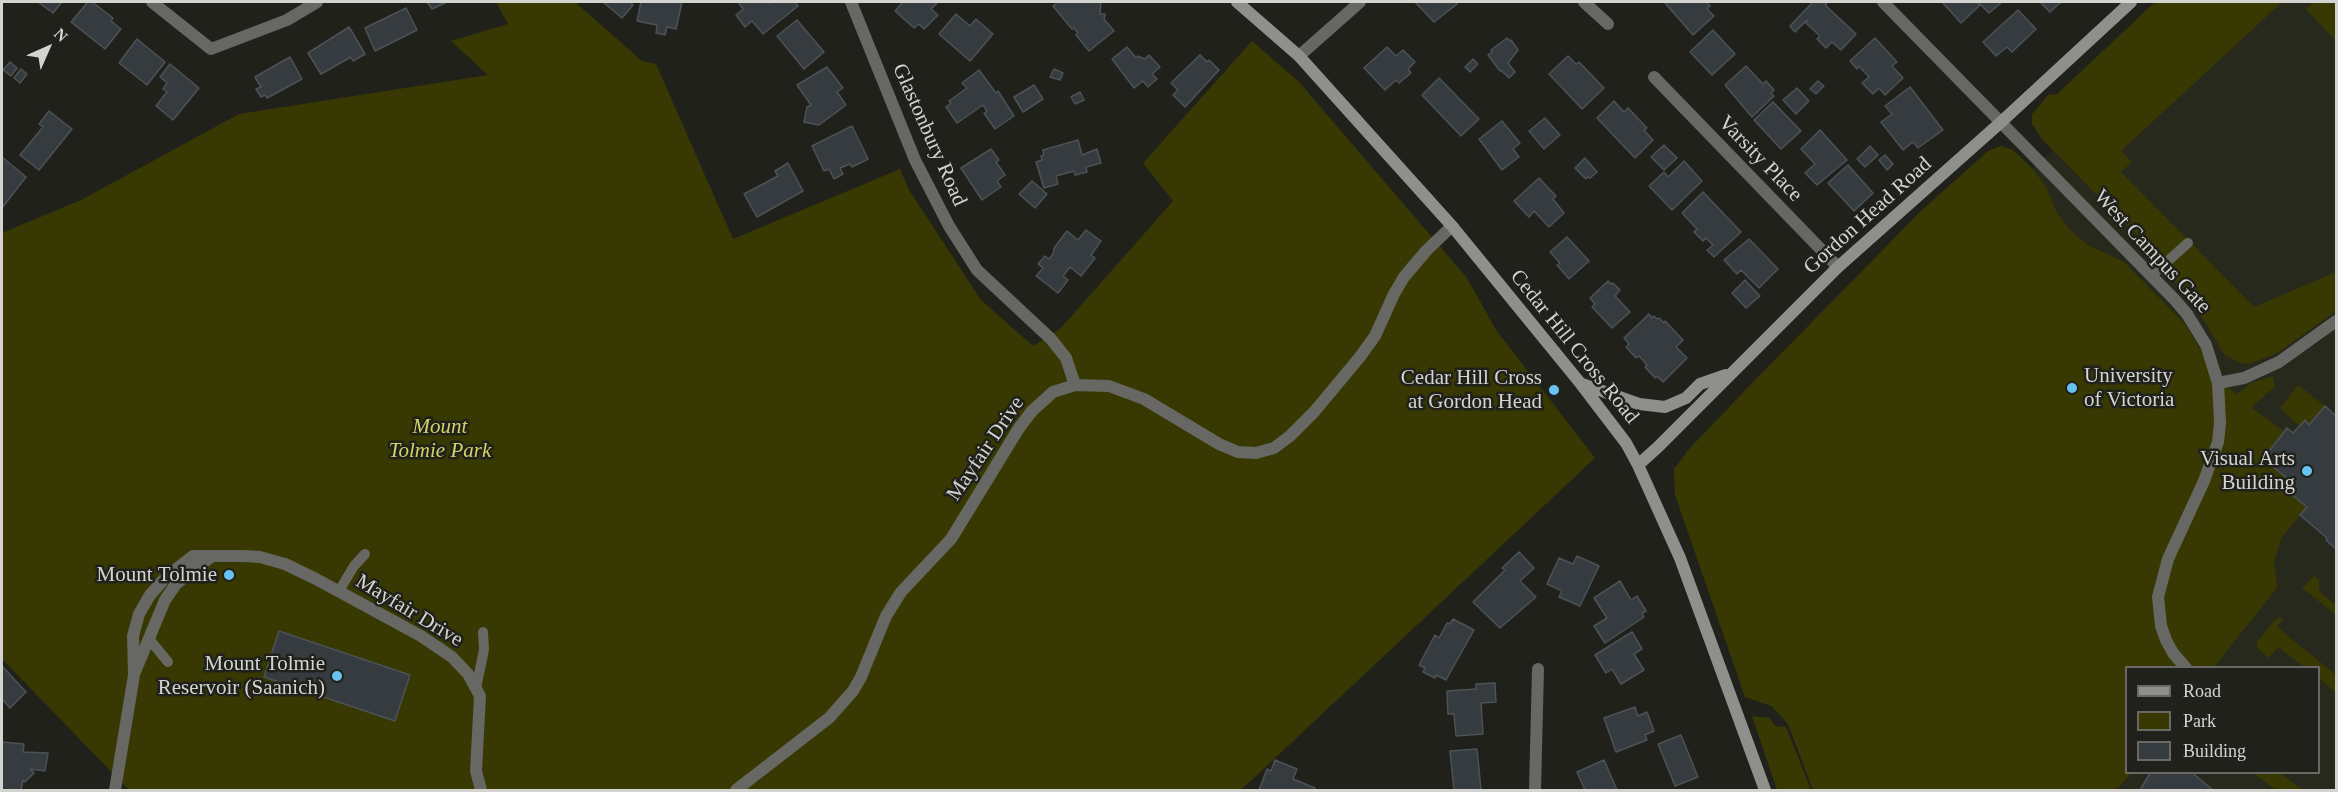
<!DOCTYPE html>
<html>
<head>
<meta charset="utf-8">
<style>
  body { margin:0 }
  #map { position:relative; width:2338px; height:792px; overflow:hidden; background:#21211c; font-family:Georgia,serif }
  canvas { display:block }
  .frame { position:absolute; inset:0; border:3px solid #d3d4d0; pointer-events:none }
  .legend { position:absolute; left:2125px; top:666px; width:195px; height:108px; box-sizing:border-box; background:#21211c; border:2px solid #686964; margin:0; padding:8px 10px; list-style:none; font-size:18px; color:#d3d4d0 }
  .legend li { display:flex; align-items:center; gap:12px; height:30px }
  .legend b { width:30px; border:2px solid #686964 }
  .north { position:absolute; left:18px; top:18px; width:60px; height:60px; -webkit-text-stroke:4px #21211c; paint-order:stroke; rotate:45deg; font-size:16px; font-weight:700; line-height:24px; text-align:center; color:#d3d4d0 }
  .north::after { content:''; display:block; margin:auto; width:21px; height:27px; background:#d3d4d0; clip-path:polygon(50% 0,100% 100%,50% 72%,0 100%) }
</style>
</head>
<body>
<div id="map">
<canvas width="2338" height="792"></canvas>
<div class="frame"></div>
<ul class="legend">
<li><b style="height:8px;background:#8f8f8b"></b>Road</li>
<li><b style="height:16px;background:#383803"></b>Park</li>
<li><b style="height:16px;background:#353b3e"></b>Building</li>
</ul>
<div class="north">N</div>
</div>
<script>
const ctx = document.querySelector('canvas').getContext('2d');
ctx.lineJoin = 'round';
function paint(path, color) {
  ctx.fillStyle = color;
  ctx.fill(path, 'evenodd');
}
function poly(rows) {
  const path = new Path2D();
  for (const r of rows) {
    path.moveTo(r[0], r[1]);
    for (let i = 2; i < r.length; i += 2) path.lineTo(r[i], r[i + 1]);
  }
  return path;
}
function trace(path, color, width, dash) {
  ctx.strokeStyle = color;
  ctx.lineWidth = width;
  ctx.lineCap = dash ? 'butt' : 'round';
  ctx.setLineDash(dash || []);
  ctx.stroke(path);
}
function label(font, color, halo, rows, align = 'center') {
  ctx.font = font + ' Georgia,serif';
  ctx.lineWidth = 5;
  ctx.setLineDash([]);
  ctx.textBaseline = 'middle';
  ctx.strokeStyle = halo;
  ctx.fillStyle = color;
  for (const [text, x, y, turn = 0] of rows) {
    ctx.save();
    ctx.translate(x, y);
    ctx.rotate((+turn || 0) * Math.PI / 180);
    ctx.textAlign = isNaN(turn) ? turn : align;
    if (halo) ctx.strokeText(text, 0, 0);
    ctx.fillText(text, 0, 0);
    ctx.restore();
  }
}
paint(poly([
  [2212,2,2336,2,2336,790,1826,790,1850,338],
  [2126,668,2318,668,2318,772,2126,772]
]), '#28291d');
paint(poly([
  [496,2,575,2,642,61,656,64,733,239,900,169,909,190,981,300,1033,346,1061,328,1173,201,1143,163,1252,41,1299,82,1467,278,1496,330,1595,458,1241,790,129,790,2,659,2,233,81,200,239,114,488,75,451,41,508,24],
  [2155,2,2282,2,2121,151,2132,162,2121,172,2254,307,2336,272,2336,311,2277,353,2249,364,2240,363,2224,354,2203,319,2148,247,2042,139,2032,124,2032,114,2049,94,2056,95],
  [2314,2,2336,2,2336,41,2306,9],
  [2001,146,2013,150,2031,167,2045,185,2056,211,2069,229,2086,244,2124,262,2186,325,2203,355,2210,375,2237,394,2251,383,2273,376,2275,387,2256,403,2252,408,2284,431,2263,459,2293,483,2287,491,2307,507,2282,537,2274,561,2277,588,2214,667,2126,668,2126,772,2131,773,2117,790,1813,790,1788,724,1771,706,1745,697,1675,495,1674,469,1689,449,1756,379,1922,210,1988,151],
  [2298,385,2325,406,2309,425,2305,421,2299,426,2280,408],
  [2314,576,2319,580,2319,591,2336,605,2336,615,2302,588],
  [2280,617,2283,619,2277,627,2336,675,2336,693,2319,678,2318,668,2305,667,2278,647,2269,658,2257,648,2257,642,2275,620],
  [1752,716,1770,718,1775,726,1786,727,1811,790,1777,790],
  [2253,773,2280,773,2303,790,2276,790]
]), '#383803');
const building = poly([
  [38,2,62,2,53,13,38,2],
  [88,2,92,2,113,18,111,21,121,29,105,49,71,22,88,2],
  [427,2,447,2,432,9,427,2],
  [603,2,633,2,631,4,633,5,622,18,603,2],
  [641,2,682,2,676,29,667,27,665,35,656,33,657,25,637,21,641,2],
  [738,2,767,2,769,3,771,2,795,2,798,6,763,34,752,21,745,27,736,15,743,9,738,2],
  [903,2,938,2,931,9,938,15,924,29,919,24,914,28,895,11,903,2],
  [1058,2,1101,2,1100,14,1105,14,1104,19,1114,31,1089,51,1076,35,1078,33,1074,28,1072,29,1053,6,1058,2],
  [1415,2,1456,2,1457,4,1434,22,1415,2],
  [1667,2,1706,2,1710,6,1707,9,1714,16,1693,35,1665,3,1667,2],
  [1813,2,1828,2,1825,5,1856,34,1841,50,1832,42,1826,48,1817,39,1820,36,1806,23,1807,20,1795,32,1790,26,1813,2],
  [1942,2,1976,2,1980,5,1961,23,1942,2],
  [1978,2,2002,2,1989,13,1978,2],
  [2040,2,2061,2,2050,12,2040,2],
  [406,8,417,30,375,51,365,28,406,8],
  [2018,10,2036,29,2012,52,2007,47,1996,56,1983,42,2018,10],
  [956,14,970,26,976,19,993,34,970,61,939,34,956,14],
  [797,20,824,52,804,69,777,36,797,20],
  [349,27,365,54,353,61,351,57,321,74,308,53,349,27],
  [1713,30,1735,54,1712,75,1690,52,1713,30],
  [1507,38,1510,41,1511,40,1518,50,1508,63,1515,72,1509,78,1501,70,1500,71,1488,55,1492,52,1491,50,1507,38],
  [1875,38,1897,62,1892,66,1903,78,1885,95,1879,88,1873,94,1862,83,1869,77,1859,66,1857,69,1850,61,1875,38],
  [137,39,165,62,147,85,119,63,137,39],
  [1127,47,1136,58,1138,56,1145,59,1149,55,1160,67,1152,74,1157,79,1148,87,1143,81,1134,88,1112,59,1127,47],
  [1387,47,1396,56,1403,50,1415,62,1408,69,1411,73,1399,83,1396,80,1385,90,1364,68,1387,47],
  [1200,55,1207,62,1209,60,1219,70,1185,107,1173,95,1178,90,1171,83,1200,55],
  [1568,56,1576,64,1579,62,1604,88,1582,109,1549,74,1568,56],
  [290,57,302,79,267,98,265,95,261,97,256,89,261,87,255,77,290,57],
  [1473,59,1478,64,1470,72,1465,67,1473,59],
  [10,62,17,68,11,76,3,70,10,62],
  [170,64,199,88,173,120,156,106,167,92,163,89,167,83,160,77,170,64],
  [1746,66,1763,84,1766,81,1774,90,1771,93,1774,96,1752,117,1725,85,1746,66],
  [827,67,843,88,837,92,846,105,819,125,804,122,807,107,811,105,797,85,827,67],
  [21,69,27,74,20,83,14,78,21,69],
  [1054,69,1063,73,1060,80,1050,77,1054,69],
  [979,70,996,93,998,91,1014,116,995,129,984,113,987,111,983,105,957,123,946,107,951,103,949,101,967,88,962,83,979,70],
  [1439,78,1479,119,1461,136,1422,95,1439,78],
  [1818,81,1824,86,1816,94,1810,89,1818,81],
  [1034,85,1043,99,1023,112,1014,97,1034,85],
  [1910,87,1943,130,1918,148,1913,142,1903,150,1881,122,1892,114,1885,106,1910,87],
  [1797,88,1809,101,1796,114,1783,100,1797,88],
  [1080,92,1084,100,1075,104,1071,97,1080,92],
  [1614,101,1624,112,1628,108,1647,128,1644,130,1653,140,1635,158,1597,118,1614,101],
  [1773,102,1801,131,1781,149,1754,120,1773,102],
  [49,111,72,129,39,170,20,155,43,127,39,124,49,111],
  [1545,118,1560,135,1544,149,1529,131,1545,118],
  [1502,121,1520,143,1513,149,1519,157,1502,170,1479,139,1502,121],
  [852,126,868,159,852,167,850,164,840,168,843,174,834,179,829,169,824,171,812,146,852,126],
  [1820,130,1847,160,1817,185,1805,173,1815,164,1801,149,1820,130],
  [1078,140,1082,155,1097,149,1101,163,1086,167,1087,172,1075,175,1074,171,1056,176,1058,184,1044,188,1036,162,1042,160,1041,156,1044,155,1043,150,1078,140],
  [1664,145,1677,158,1664,170,1651,157,1664,145],
  [1870,146,1878,155,1865,167,1857,159,1870,146],
  [991,149,999,160,996,162,1005,175,997,181,1001,187,982,200,961,168,991,149],
  [1885,155,1893,164,1887,170,1879,160,1885,155],
  [2,157,26,177,2,208,2,157],
  [1585,158,1597,172,1590,178,1588,177,1586,179,1575,168,1585,158],
  [1684,161,1702,181,1672,210,1649,186,1664,172,1668,177,1684,161],
  [788,163,803,191,757,217,744,194,778,176,775,171,788,163],
  [1848,165,1873,193,1854,211,1828,183,1848,165],
  [1539,178,1556,196,1553,199,1564,213,1549,227,1534,211,1529,217,1514,201,1539,178],
  [1032,181,1047,194,1035,208,1019,194,1032,181],
  [1703,192,1741,232,1714,257,1707,250,1713,245,1706,238,1703,241,1694,232,1697,229,1682,213,1703,192],
  [1086,230,1101,241,1091,255,1095,258,1081,276,1070,267,1063,276,1068,280,1058,293,1036,276,1043,268,1038,264,1045,256,1049,259,1053,254,1054,248,1067,231,1078,240,1086,230],
  [1567,237,1589,261,1569,279,1557,265,1560,263,1550,252,1567,237],
  [1749,239,1778,269,1759,288,1741,270,1737,274,1724,260,1749,239],
  [1745,280,1760,296,1746,308,1732,293,1745,280],
  [1608,281,1611,284,1613,283,1620,290,1615,296,1630,312,1612,328,1592,307,1595,304,1590,298,1608,281],
  [1649,314,1652,318,1654,316,1657,319,1659,318,1664,323,1665,321,1683,340,1676,347,1687,358,1663,382,1657,376,1655,378,1645,367,1647,365,1639,356,1636,358,1626,347,1629,344,1624,338,1649,314],
  [2325,406,2336,416,2336,549,2326,540,2327,538,2300,515,2307,507,2287,491,2293,483,2263,459,2287,428,2293,433,2305,420,2309,425,2325,406],
  [1519,552,1534,568,1520,581,1536,597,1500,628,1473,602,1505,570,1502,568,1519,552],
  [1577,556,1599,566,1580,606,1559,597,1562,591,1547,584,1559,558,1573,564,1577,556],
  [1620,581,1631,600,1637,596,1646,611,1642,613,1644,617,1605,643,1594,626,1607,618,1594,598,1620,581],
  [1453,619,1474,630,1446,680,1436,675,1435,678,1423,672,1425,668,1419,665,1435,635,1439,638,1447,623,1450,624,1453,619],
  [279,631,410,675,395,721,264,677,279,631],
  [1632,632,1642,649,1634,654,1644,670,1621,684,1612,669,1606,673,1595,655,1632,632],
  [2,666,26,692,10,708,2,699,2,666],
  [1495,683,1496,702,1481,703,1483,734,1456,736,1454,714,1448,714,1447,691,1476,689,1476,684,1495,683],
  [1635,707,1638,716,1647,712,1654,731,1645,735,1647,740,1616,752,1604,718,1635,707],
  [1681,735,1698,777,1675,786,1658,744,1681,735],
  [2,742,24,744,23,752,48,753,45,771,30,769,34,773,25,782,23,780,21,790,2,790,2,742],
  [1477,749,1481,790,1454,790,1450,751,1477,749],
  [1275,760,1297,769,1293,779,1315,788,1314,790,1259,790,1267,769,1271,771,1275,760],
  [1604,760,1617,790,1585,790,1577,772,1604,760],
  [2151,772,2191,772,2213,790,2140,790,2151,772]
]);
paint(building, '#353b3e');
trace(building, '#4c5256', 1.5);
trace(poly([
  [2151,276,2188,243],
  [339,591,354,566,365,554],
  [150,640,168,662],
  [476,688,484,650,483,632]
]), '#676764', 10);
trace(poly([
  [152,2,211,49,287,20,317,2],
  [851,2,915,160,949,226,977,270,1051,339,1066,358,1075,385],
  [1584,2,1608,24],
  [1883,2,2175,300,2187,314,2206,345,2218,383,2220,423,2218,442,2204,481,2168,559,2158,597,2161,626,2166,640,2173,653,2186,668],
  [1299,56,1360,2],
  [1654,77,1838,267],
  [2218,383,2244,378,2279,362,2336,321],
  [135,672,165,600,176,584,212,556],
  [115,790,134,675,133,636,139,614,150,595,166,577,193,556,244,556,260,557,285,564,316,579,421,636,452,657,468,674,480,696,476,771,481,790],
  [736,790,829,718,853,691,861,677,886,616,901,592,951,539,1019,428,1032,411,1053,392,1075,385,1109,386,1144,399,1219,444,1238,452,1256,453,1274,448,1290,436,1314,412,1359,358,1375,336,1394,294,1404,277,1426,251,1452,226],
  [1535,790,1538,669]
]), '#676764', 12);
trace(poly([
  [1237,2,1299,56,1452,226,1581,384,1626,443,1638,465,1680,558,1765,790],
  [1582,384,1639,404,1665,407,1686,398,1700,384,1726,375],
  [1638,465,1658,447,1838,267,2000,123,2131,2]
]), '#8f8f8b', 12);
for (const [x, y, r, color] of [
  [2072,388,6,"#67c4f0"],
  [1554,390,6,"#67c4f0"],
  [2307,471,6,"#67c4f0"],
  [229,575,6,"#67c4f0"],
  [337,676,6,"#67c4f0"]
]) {
  const dot = new Path2D();
  dot.arc(x, y, r, 0, 2 * Math.PI);
  ctx.fillStyle = color;
  ctx.fill(dot);
  trace(dot, '#21211c', 2);
}
label('21px', '#d3d4d0', '#21211c', [
  ["Glastonbury Road",929,135,66],
  ["Varsity Place",1760,159,46],
  ["Gordon Head Road",1868,216,-42],
  ["West Campus Gate",2152,252,47],
  ["Cedar Hill Cross Road",1574,347,51],
  ["Mayfair Drive",986,449,-56],
  ["Mayfair Drive",409,611,31]
]);
label('21px', '#d3d4d0', '#21211c', [
  ["University",2084,376,"left"],
  ["of Victoria",2084,400,"left"],
  ["Cedar Hill Cross",1542,378],
  ["at Gordon Head",1542,402],
  ["Visual Arts",2295,459],
  ["Building",2295,483],
  ["Mount Tolmie",217,575],
  ["Mount Tolmie",325,664],
  ["Reservoir (Saanich)",325,688]
], 'right');
label('italic 21px', '#d2d365', '#21211c', [
  ["Mount",440,427],
  ["Tolmie Park",440,451]
]);
</script>
</body>
</html>
